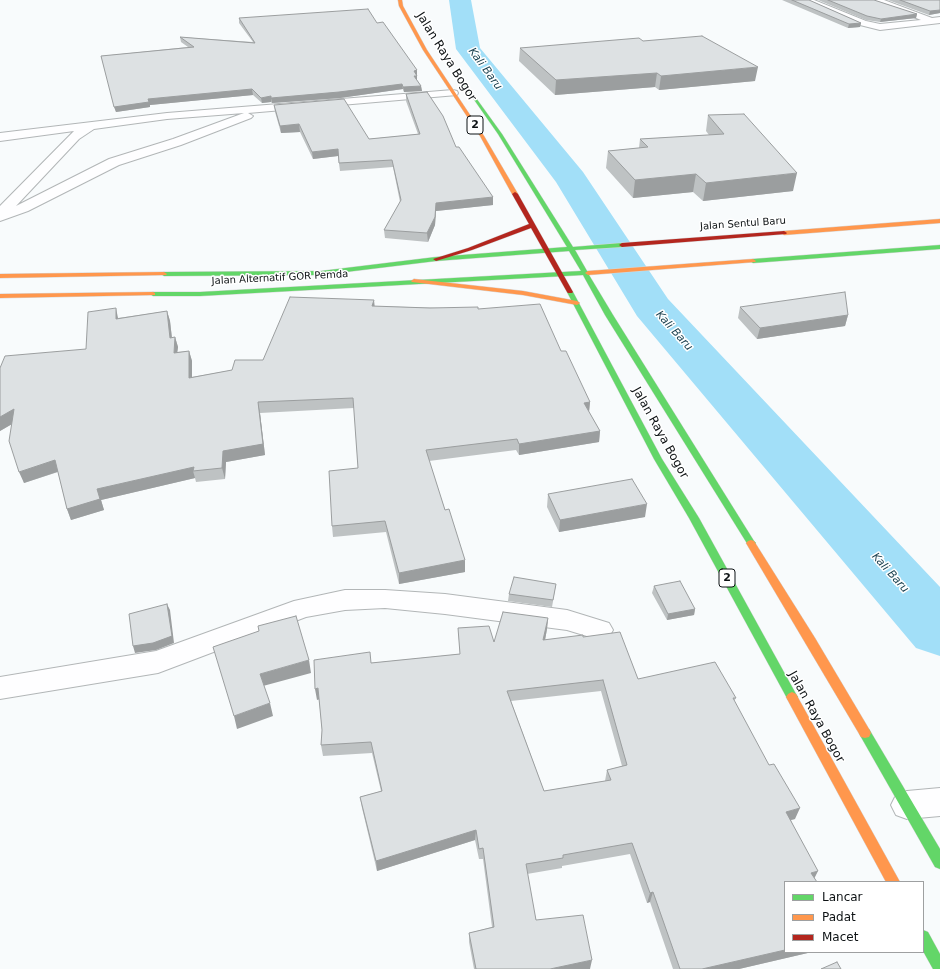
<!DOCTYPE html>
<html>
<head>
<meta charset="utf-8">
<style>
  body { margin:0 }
  #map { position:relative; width:940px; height:969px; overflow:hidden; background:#f8fbfc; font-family:"DejaVu Sans",sans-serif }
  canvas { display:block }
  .legend { position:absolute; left:784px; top:881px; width:140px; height:72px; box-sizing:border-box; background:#fff; border:1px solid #9ea0a1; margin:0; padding:5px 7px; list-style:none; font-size:12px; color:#0d1214 }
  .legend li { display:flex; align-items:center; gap:8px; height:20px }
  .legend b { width:20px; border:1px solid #9ea0a1 }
</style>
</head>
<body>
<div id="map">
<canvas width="940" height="969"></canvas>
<ul class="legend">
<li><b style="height:5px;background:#63d668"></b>Lancar</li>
<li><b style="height:5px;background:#ff974d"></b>Padat</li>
<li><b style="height:5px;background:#b3261e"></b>Macet</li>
</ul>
</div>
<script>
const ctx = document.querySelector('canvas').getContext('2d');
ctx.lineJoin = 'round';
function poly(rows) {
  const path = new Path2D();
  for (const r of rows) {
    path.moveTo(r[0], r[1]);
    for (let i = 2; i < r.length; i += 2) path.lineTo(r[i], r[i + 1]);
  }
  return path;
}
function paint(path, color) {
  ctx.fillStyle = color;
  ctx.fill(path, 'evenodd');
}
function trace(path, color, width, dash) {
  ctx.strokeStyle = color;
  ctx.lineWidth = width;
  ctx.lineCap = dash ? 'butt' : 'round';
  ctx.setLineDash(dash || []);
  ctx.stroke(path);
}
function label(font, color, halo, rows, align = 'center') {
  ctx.font = font + ' "DejaVu Sans",sans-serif';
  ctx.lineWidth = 3;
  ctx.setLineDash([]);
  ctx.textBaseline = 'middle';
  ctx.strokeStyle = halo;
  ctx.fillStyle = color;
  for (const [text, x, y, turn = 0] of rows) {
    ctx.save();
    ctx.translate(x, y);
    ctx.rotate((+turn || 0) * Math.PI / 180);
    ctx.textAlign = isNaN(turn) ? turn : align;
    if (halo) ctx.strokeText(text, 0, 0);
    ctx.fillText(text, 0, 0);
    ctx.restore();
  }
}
paint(poly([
  [449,0,471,0,480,48,583,172,668,299,940,587,940,656,916,648,637,316,556,182,456,49,449,0]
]), '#a2dff8');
const street = poly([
  [803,0,814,0,866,21,880,24,921,20,872,0,884,0,932,18,940,17,940,23,880,30,860,25,803,0],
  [453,90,457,91,458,93,457,95,248,113,253,116,251,118,181,145,119,165,28,211,0,221,0,206,74,131,0,141,0,133,167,113,453,90],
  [244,113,173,139,109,159,16,206,79,139,94,129,167,119,244,113],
  [345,590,385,590,445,594,567,610,609,623,613,630,609,637,600,640,567,630,445,614,385,608,345,610,306,617,158,673,0,699,0,677,156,651,294,601,345,590],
  [940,788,940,816,907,819,896,815,891,805,896,795,907,791,940,788]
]);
const fast = poly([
  [463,80,502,134,573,247,622,243,625,245,622,247,575,250,587,271,591,273,589,275,613,315,754,541,756,543,754,545,748,545,605,315,583,275,200,296,153,296,150,294,153,292,200,292,581,271,569,251,436,261,321,275,164,276,161,274,164,272,321,271,436,257,567,247,498,134,461,81,463,80],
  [940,245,940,249,753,263,750,261,753,259,940,245],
  [570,290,573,292,662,459,699,518,796,694,798,697,796,700,792,702,788,700,689,518,654,459,567,292,570,290],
  [865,728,869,729,940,849,940,869,935,867,861,737,859,733,861,729,865,728],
  [923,930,928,932,940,954,940,969,933,969,923,951,923,930]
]);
const slow = poly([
  [398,0,402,0,403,6,427,50,484,136,518,194,517,195,512,194,480,136,423,50,399,6,398,0],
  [940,219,940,223,784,235,781,233,784,231,940,219],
  [753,259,756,261,755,262,588,275,585,273,588,271,753,259],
  [164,272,167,274,166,275,0,278,0,274,164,272],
  [414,279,523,291,577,301,580,303,577,305,523,295,412,282,411,281,414,279],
  [153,292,155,293,155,295,0,298,0,294,153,292],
  [751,540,754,541,815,638,869,729,871,733,869,737,865,738,861,737,746,543,748,541,751,540],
  [792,692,796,694,900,882,886,882,786,697,788,694,792,692]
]);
const jam = poly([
  [515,192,518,194,573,292,572,293,568,293,567,292,531,228,472,250,436,261,433,259,468,248,529,224,512,194,515,192],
  [784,231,787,233,786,234,622,247,619,245,622,243,784,231]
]);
trace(street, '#b2b6b7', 2);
trace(fast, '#d6d7d9', 1);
trace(slow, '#d6d7d9', 1);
trace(jam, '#d6d7d9', 1);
paint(street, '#fefeff');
paint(fast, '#63d668');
paint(slow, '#ff974d');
paint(jam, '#b3261e');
paint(poly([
  [782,0,809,0,861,23,860,27,848,28],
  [818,0,874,0,917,14,916,18,880,22,866,20],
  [888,0,940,0,940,13,929,15],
  [239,18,377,23,417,70,417,80,421,86,422,91,404,92,403,89,340,98,272,103,271,102,262,103,253,95,150,105,150,107,116,112,101,56,188,47,181,42,180,37,253,42,239,23],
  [643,41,755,81,659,90,655,87,555,95,519,61,520,48],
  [406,94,456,147,493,197,493,205,436,211,435,225,428,242,385,238,384,230,400,202,393,167,340,171,338,156,313,159,300,132,281,133,275,112,274,105,369,139,418,134,406,101],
  [708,115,793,191,703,201,693,192,633,198,606,168,608,151,639,148,640,139,709,135,706,131],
  [374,300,374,306,478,309,561,351,590,402,589,412,600,431,599,442,519,455,516,450,429,461,445,510,465,572,399,584,386,532,333,537,332,526,358,468,354,408,260,413,265,455,226,462,225,479,196,482,195,478,101,500,104,510,71,520,67,509,58,472,24,483,12,424,0,431,0,368,86,349,118,318,167,311,170,321,172,338,175,337,178,347,177,352,189,351,192,361,192,377,232,370,263,360],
  [740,307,848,315,845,326,757,339,738,318],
  [548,494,645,517,559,532,547,507],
  [556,584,555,590,552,607,508,601,509,594],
  [654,586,695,609,694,615,667,620,652,593],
  [548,618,547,629,545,640,583,637,638,679,736,698,734,701,795,819,791,820,814,878,785,952,812,952,739,969,673,969,650,902,647,903,630,854,562,866,562,868,527,874,536,920,590,969,474,969,469,942,469,933,492,927,483,859,479,859,475,840,377,871,362,808,360,797,381,791,372,753,323,756,321,745,322,730,319,699,317,700,371,663,460,654,458,628,494,642],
  [601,691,622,766,607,770,605,781,544,791,511,701]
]), '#bec2c3');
paint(poly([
  [940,10,940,13,929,15,930,11],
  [917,14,916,18,880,22,881,19],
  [861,23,860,27,848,28,849,24],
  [758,67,755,81,659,90,661,76],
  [417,70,417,81,415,81,414,71],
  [657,73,655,87,555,95,556,80],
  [402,84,403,89,340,98,272,103,271,98],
  [421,86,422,91,404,92,403,87],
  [252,89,253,95,150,105,150,107,116,112,114,107,148,99],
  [271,96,271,102,262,103,261,98],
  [299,124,300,132,281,133,280,126],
  [338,149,338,156,313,159,312,152],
  [797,173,793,191,703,201,706,183],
  [696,174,693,192,633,198,635,180],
  [493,197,493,205,436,211,435,225,428,242,427,233,436,203],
  [374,300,375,309,372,306],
  [116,308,118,318,118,329,116,319],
  [167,311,170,321,173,348,170,338],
  [848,315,845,326,757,339,760,328],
  [175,337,178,347,176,363,174,353],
  [189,351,192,361,192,388,189,378],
  [258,402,260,413,265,455,226,462,225,479,222,468,223,451],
  [590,402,589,412,584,403],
  [14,409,19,420,0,431,0,417],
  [600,431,599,442,519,455,519,444],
  [55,460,60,471,24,483,19,472],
  [194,467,193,471,195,478,101,500,104,510,71,520,67,509,97,489],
  [647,504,645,517,559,532,560,520],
  [465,560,465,572,399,584,399,573],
  [167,604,170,610,174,643,156,650,135,653,133,646],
  [695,609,694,615,667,620,668,614],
  [548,618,547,629,543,651,543,640],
  [309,660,311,673,263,686,260,674],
  [318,688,320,699,317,700,315,689],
  [270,703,273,716,237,729,234,716],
  [800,808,795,819,782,822,786,812],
  [476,830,475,840,377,871,376,861],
  [818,871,813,881,811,873],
  [653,892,650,902,647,903,650,893],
  [785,950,785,952,812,952,739,969,702,969],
  [592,960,590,969,550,969]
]), '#9b9e9f');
const building = poly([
  [792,0,809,0,861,23,849,24,792,0],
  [828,0,874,0,917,14,881,19,867,16,828,0],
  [900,0,940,0,940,10,930,11,900,0],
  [368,9,377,23,383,22,417,70,414,71,417,76,414,76,421,86,403,87,402,84,339,92,271,98,271,96,261,98,252,89,148,99,149,102,114,107,101,56,194,47,180,37,255,43,239,18,368,9],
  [702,36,758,67,661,76,657,73,556,80,520,48,639,38,643,41,702,36],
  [427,92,443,116,456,147,459,147,493,197,436,203,435,217,427,233,384,230,401,200,392,160,339,163,338,149,312,152,299,124,280,126,274,105,344,99,369,139,420,134,406,94,427,92],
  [744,114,797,173,706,183,696,174,635,180,608,151,648,147,640,139,724,134,708,115,744,114],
  [845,292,848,315,760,328,740,307,845,292],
  [290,297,374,300,372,306,430,308,478,307,478,309,540,304,561,351,566,351,590,402,584,403,600,431,519,444,517,439,426,450,445,510,449,509,465,560,399,573,385,521,332,526,329,471,358,468,353,398,258,402,263,444,223,451,222,468,193,471,194,467,97,489,100,499,67,509,55,460,19,472,9,441,14,409,0,417,0,368,5,356,86,349,88,312,116,308,116,319,167,311,170,338,175,337,174,353,189,351,189,378,232,370,235,360,263,360,290,297],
  [632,479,647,504,560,520,548,494,632,479],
  [514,577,556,584,553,600,509,594,514,577],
  [680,581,695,609,668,614,654,586,680,581],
  [167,604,172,636,153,643,133,646,129,614,167,604],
  [503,612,548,618,543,640,583,635,583,637,620,632,638,679,715,662,736,698,733,698,769,765,774,764,800,808,786,812,818,871,811,873,817,882,785,882,785,950,702,969,680,969,653,892,650,893,632,843,563,855,563,858,526,864,536,920,583,915,592,960,550,969,476,969,469,933,494,927,483,848,479,849,476,830,376,861,360,797,382,791,371,742,321,745,322,730,318,688,315,689,314,660,370,652,371,663,460,654,458,628,489,626,494,642,503,612],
  [603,680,627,765,607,770,611,780,544,791,507,691,603,680],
  [296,616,309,660,260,674,270,703,234,716,213,647,259,631,258,626,296,616],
  [837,962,841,969,821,969,837,962]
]);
paint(building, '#dde1e3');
trace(building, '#9b9e9f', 1);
label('10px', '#0d1214', '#fff', [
  ["Jalan Sentul Baru",743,224,-4],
  ["Jalan Alternatif GOR Pemda",280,278,-3]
]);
label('italic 11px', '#173e4d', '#fff', [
  ["Kali Baru",485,69,54],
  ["Kali Baru",674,331,48],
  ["Kali Baru",890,573,48]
]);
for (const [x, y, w] of [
  [475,125,16],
  [727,578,16]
]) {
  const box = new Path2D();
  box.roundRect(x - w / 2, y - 9, w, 18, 3);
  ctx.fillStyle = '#fff';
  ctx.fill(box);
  trace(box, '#0d1214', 1);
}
label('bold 11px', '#0d1214', null, [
  ["2",475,125],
  ["2",727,578]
]);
label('12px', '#0d1214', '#fff', [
  ["Jalan Raya Bogor",446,57,58],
  ["Jalan Raya Bogor",660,433,61],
  ["Jalan Raya Bogor",816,717,61]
]);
</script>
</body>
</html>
